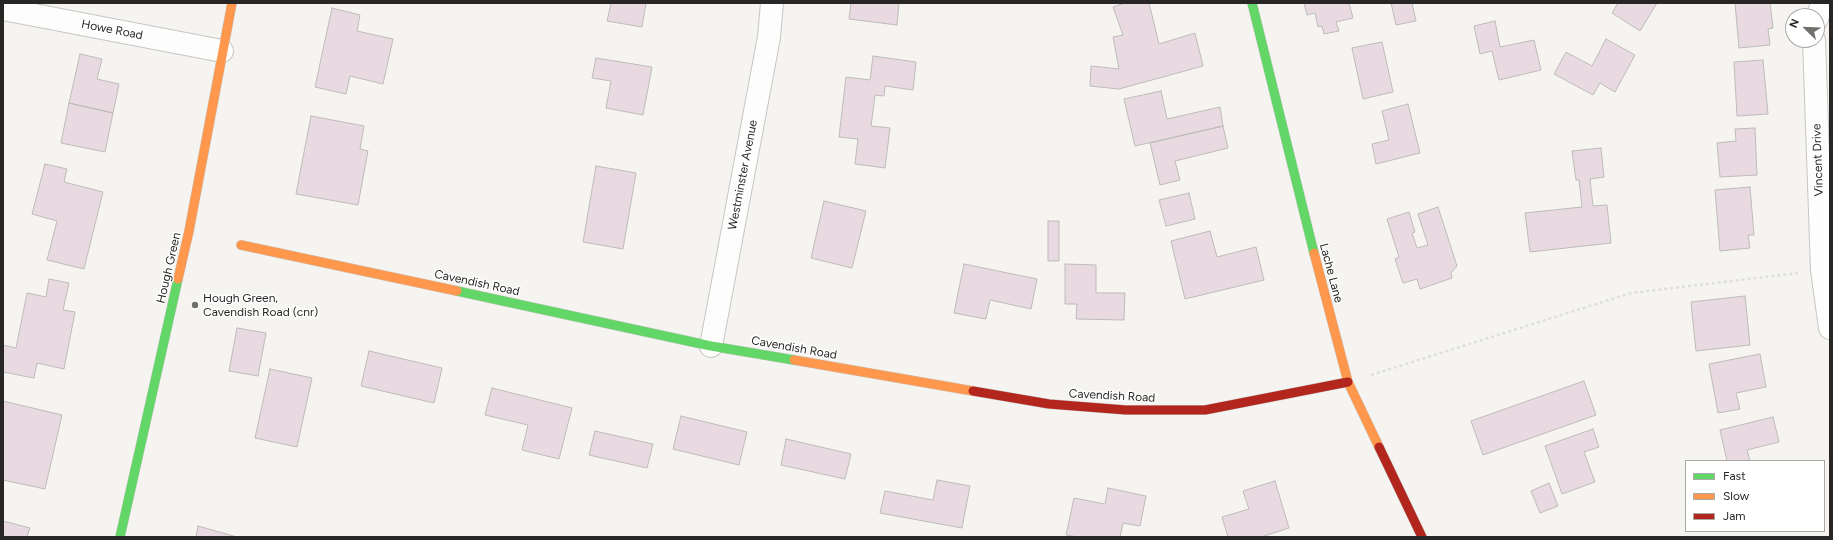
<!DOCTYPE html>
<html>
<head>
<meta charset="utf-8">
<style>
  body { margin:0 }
  #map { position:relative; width:1833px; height:540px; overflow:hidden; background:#f5f4f0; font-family:Figtree,sans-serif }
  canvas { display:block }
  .frame { position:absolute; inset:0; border:4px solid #282725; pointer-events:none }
  .legend { position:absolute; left:1685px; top:460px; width:140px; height:72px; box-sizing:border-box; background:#fff; border:1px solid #a9a9a8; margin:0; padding:5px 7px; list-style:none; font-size:12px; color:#282725 }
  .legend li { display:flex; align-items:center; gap:8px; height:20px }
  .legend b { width:20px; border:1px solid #a9a9a8 }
  .north { position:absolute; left:1785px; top:8px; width:40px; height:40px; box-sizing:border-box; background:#fff; border:1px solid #a9a9a8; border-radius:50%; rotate:293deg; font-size:11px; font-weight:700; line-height:16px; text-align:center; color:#282725 }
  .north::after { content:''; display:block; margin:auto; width:14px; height:18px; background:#706f6c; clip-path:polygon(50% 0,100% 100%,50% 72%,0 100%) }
</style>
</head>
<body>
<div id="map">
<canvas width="1833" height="540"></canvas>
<div class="frame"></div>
<ul class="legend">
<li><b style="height:5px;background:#63d668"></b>Fast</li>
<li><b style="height:5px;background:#ff974d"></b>Slow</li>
<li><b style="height:5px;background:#b3261e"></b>Jam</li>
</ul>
<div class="north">N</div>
</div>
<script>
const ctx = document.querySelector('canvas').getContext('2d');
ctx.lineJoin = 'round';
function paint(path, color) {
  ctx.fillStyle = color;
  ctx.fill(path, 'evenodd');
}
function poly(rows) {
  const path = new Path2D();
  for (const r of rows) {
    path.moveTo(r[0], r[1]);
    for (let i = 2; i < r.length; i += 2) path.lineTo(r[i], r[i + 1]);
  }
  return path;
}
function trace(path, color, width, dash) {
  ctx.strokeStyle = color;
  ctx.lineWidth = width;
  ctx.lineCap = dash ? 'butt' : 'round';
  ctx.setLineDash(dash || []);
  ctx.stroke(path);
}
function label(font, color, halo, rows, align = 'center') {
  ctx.font = font + ' Figtree,sans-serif';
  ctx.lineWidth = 3;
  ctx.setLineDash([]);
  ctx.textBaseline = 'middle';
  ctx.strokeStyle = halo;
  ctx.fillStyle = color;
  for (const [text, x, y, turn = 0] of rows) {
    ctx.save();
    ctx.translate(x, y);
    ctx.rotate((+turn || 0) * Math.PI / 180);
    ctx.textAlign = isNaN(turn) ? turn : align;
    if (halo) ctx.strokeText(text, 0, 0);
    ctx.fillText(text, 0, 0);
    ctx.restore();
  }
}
const building = poly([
  [611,3,646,3,642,27,607,21,611,3],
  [851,3,899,3,897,25,849,19,851,3],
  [1125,3,1149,3,1159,44,1195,33,1203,66,1119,89,1090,86,1091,66,1119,69,1113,37,1123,35,1113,7,1125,3],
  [1304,3,1349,3,1353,18,1336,22,1339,31,1324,34,1322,26,1318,27,1315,13,1307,15,1304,3],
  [1391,3,1412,3,1416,21,1396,25,1391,3],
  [1618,3,1657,3,1640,31,1612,13,1618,3],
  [1735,3,1770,3,1773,28,1768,29,1770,45,1739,48,1735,3],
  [332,8,360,15,357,31,393,39,383,84,350,76,346,94,315,87,332,8],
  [1495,21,1500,47,1534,40,1541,70,1499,80,1492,51,1480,54,1474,26,1495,21],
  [1606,39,1635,55,1615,92,1600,83,1593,95,1554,74,1566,52,1592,66,1606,39],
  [1382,42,1393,92,1363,99,1352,48,1382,42],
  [80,54,102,59,97,79,119,84,113,113,69,103,80,54],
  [873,56,916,62,913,90,885,86,884,96,875,95,871,126,890,128,885,168,855,164,858,139,839,137,846,77,870,80,873,56],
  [596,58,652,67,643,115,606,108,611,81,592,78,596,58],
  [1763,60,1768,114,1737,116,1734,62,1763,60],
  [1161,91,1167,119,1220,107,1223,126,1135,146,1124,99,1161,91],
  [69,103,113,113,105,152,61,143,69,103],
  [1408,104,1420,153,1376,164,1372,144,1389,140,1382,111,1408,104],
  [311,116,364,126,360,149,368,151,358,205,296,194,311,116],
  [1223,126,1228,148,1175,161,1180,180,1160,185,1150,143,1223,126],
  [1755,128,1757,175,1720,177,1717,143,1736,141,1735,129,1755,128],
  [1601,148,1604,177,1590,179,1593,206,1607,205,1611,243,1530,252,1525,213,1582,207,1579,180,1576,180,1572,151,1601,148],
  [45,164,67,169,64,182,103,192,84,269,47,260,57,221,32,214,45,164],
  [596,166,636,173,623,249,583,242,596,166],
  [1750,187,1754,235,1748,235,1750,248,1720,251,1715,190,1750,187],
  [1189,193,1195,219,1166,226,1159,200,1189,193],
  [824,201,866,211,852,268,811,258,824,201],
  [1438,207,1457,266,1451,273,1452,278,1420,289,1417,279,1403,283,1395,259,1399,257,1387,219,1409,212,1415,232,1412,233,1417,248,1428,245,1418,214,1438,207],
  [1048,221,1059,221,1059,261,1048,261,1048,221],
  [1210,231,1217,257,1256,247,1264,280,1185,299,1171,241,1210,231],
  [964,264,1037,279,1031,309,990,300,986,319,954,313,964,264],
  [1065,264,1096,265,1096,293,1125,293,1124,320,1076,319,1077,304,1065,304,1065,264],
  [49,279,69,283,63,310,75,312,64,369,37,363,34,378,3,372,3,345,16,348,27,293,46,297,49,279],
  [1745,296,1750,345,1696,351,1691,302,1745,296],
  [237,328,266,333,258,376,229,371,237,328],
  [369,351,442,368,434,403,361,386,369,351],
  [1760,354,1766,387,1736,393,1740,409,1718,413,1709,364,1760,354],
  [270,369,312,378,297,447,255,438,270,369],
  [1584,381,1596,415,1483,455,1471,421,1584,381],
  [492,388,572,408,559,459,522,450,528,425,485,415,492,388],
  [3,401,62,415,45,489,3,480,3,401],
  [681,416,747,432,739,465,673,449,681,416],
  [1773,417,1779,442,1747,450,1750,461,1727,461,1720,430,1773,417],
  [1593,429,1599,447,1584,452,1595,482,1562,494,1545,446,1593,429],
  [595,431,653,444,647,468,589,455,595,431],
  [786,439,851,454,845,479,781,465,786,439],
  [937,480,970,486,962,528,880,513,885,491,933,500,937,480],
  [1275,481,1289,528,1261,537,1228,537,1222,517,1249,509,1243,491,1275,481],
  [1549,483,1558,506,1540,513,1531,491,1549,483],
  [1108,488,1146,496,1140,526,1123,523,1120,537,1078,537,1066,535,1074,498,1105,504,1108,488],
  [3,521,30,528,27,537,3,537,3,521],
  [198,526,237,537,196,537,198,526]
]);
paint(building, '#e9dae1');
trace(building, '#bdbbba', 1);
const street = poly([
  [3,9,222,51],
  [1817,19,1822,3],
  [1814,40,1822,270,1830,328],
  [711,346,769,37,772,3]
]);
const fast = poly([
  [1252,3,1314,253],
  [457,291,711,346,794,360],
  [120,537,178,279]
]);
const slow = poly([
  [241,245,457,291],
  [1314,253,1348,382,1379,447],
  [178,279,189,231,232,3],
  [794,360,973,391]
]);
const jam = poly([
  [973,391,1049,404,1126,410,1205,410,1348,382],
  [1379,447,1422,537]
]);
trace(street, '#c7c6c3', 24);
trace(fast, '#c7c6c3', 10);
trace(slow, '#c7c6c3', 10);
trace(jam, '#c7c6c3', 10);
trace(poly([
  [1371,375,1631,293,1798,273]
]), '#dededd', 2.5, [3, 3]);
trace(street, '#fefdfd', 22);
trace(fast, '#63d668', 9);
trace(slow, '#ff974d', 9);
trace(jam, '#b3261e', 9);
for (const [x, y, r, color] of [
  [195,305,4,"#706f6c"]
]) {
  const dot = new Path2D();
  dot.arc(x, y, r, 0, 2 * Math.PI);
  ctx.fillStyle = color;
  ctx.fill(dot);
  trace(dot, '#fff', 1.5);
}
label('12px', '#282725', '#fff', [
  ["Howe Road",112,30,11],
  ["Vincent Drive",1818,160,-92],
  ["Westminster Avenue",743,175,-79],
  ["Hough Green",169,268,-77],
  ["Lache Lane",1331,273,75],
  ["Cavendish Road",477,283,12],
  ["Cavendish Road",794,348,10],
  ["Cavendish Road",1112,396,3]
]);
label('12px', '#282725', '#fff', [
  ["Hough Green,",203,298],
  ["Cavendish Road (cnr)",203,312]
], 'left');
</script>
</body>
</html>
